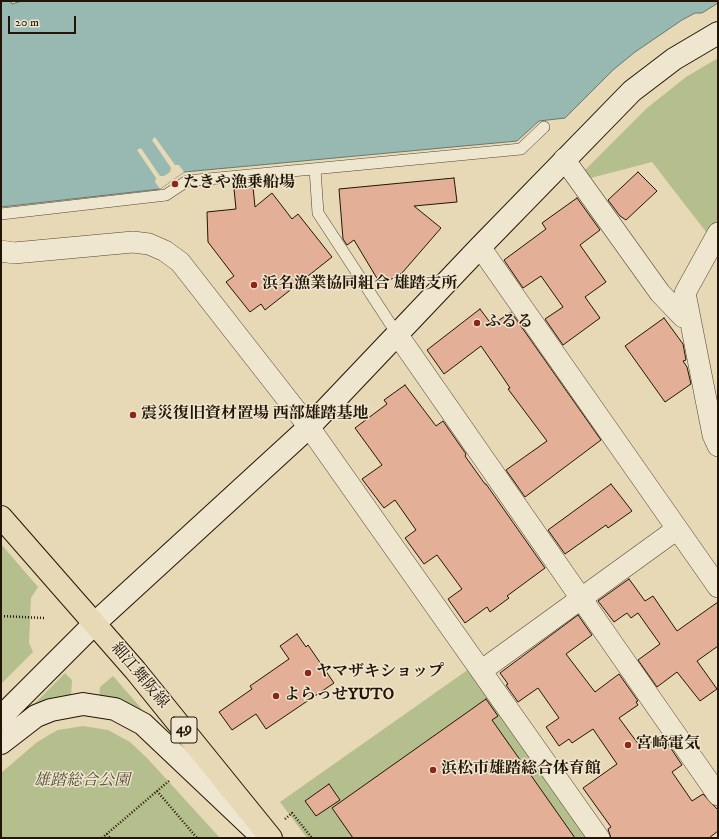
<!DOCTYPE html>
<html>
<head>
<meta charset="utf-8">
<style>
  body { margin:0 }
  #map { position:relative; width:719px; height:839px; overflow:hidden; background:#e7d8b6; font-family:"IM FELL DW Pica",serif }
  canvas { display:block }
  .frame { position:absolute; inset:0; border:2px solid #231505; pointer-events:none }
  .scale { position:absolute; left:8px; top:16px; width:68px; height:18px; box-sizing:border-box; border:2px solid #231505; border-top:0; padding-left:5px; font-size:12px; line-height:14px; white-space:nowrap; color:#231505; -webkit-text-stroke:3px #efe6d0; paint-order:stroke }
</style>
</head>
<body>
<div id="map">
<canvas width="719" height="839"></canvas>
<div class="frame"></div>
<div class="scale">20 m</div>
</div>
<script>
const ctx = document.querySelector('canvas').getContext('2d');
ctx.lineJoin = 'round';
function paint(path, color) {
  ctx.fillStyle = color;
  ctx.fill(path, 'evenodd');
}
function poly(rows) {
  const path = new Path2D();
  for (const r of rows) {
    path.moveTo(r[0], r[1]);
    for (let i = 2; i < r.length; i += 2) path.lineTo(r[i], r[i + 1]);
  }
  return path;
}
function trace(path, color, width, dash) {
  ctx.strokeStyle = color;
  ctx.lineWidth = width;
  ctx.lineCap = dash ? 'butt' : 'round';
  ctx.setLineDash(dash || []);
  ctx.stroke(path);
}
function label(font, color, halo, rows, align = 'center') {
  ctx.font = font + ' "IM FELL DW Pica","Noto Serif JP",serif';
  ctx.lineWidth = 3;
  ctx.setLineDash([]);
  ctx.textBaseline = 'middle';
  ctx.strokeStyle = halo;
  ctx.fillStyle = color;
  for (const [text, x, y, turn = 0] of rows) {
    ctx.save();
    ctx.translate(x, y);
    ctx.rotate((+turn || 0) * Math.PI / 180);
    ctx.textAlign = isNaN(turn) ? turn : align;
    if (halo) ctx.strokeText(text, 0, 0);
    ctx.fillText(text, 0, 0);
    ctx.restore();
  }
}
paint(poly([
  [718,58,718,222,710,237,652,162,587,179,582,173,647,108,686,77],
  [1,544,38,587,31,598,29,643,33,652,1,684],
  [469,669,588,838,307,838,280,802],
  [65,673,72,680,71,696,31,707],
  [113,676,141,708,142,711,139,711,99,697,100,687],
  [83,726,108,730,130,742,148,759,220,838,1,838,1,773,36,743,47,736,58,730]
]), '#b5bf8e');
const water = poly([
  [1,1,11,1,12,4,22,1,718,1,718,3,702,13,695,13,682,20,635,52,613,70,565,118,539,121,517,141,184,172,160,189,1,207,1,1]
]);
paint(water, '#97b9b2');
trace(water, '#69776d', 1);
paint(poly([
  [155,137,175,165,179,165,184,172,160,189,155,182,156,178,137,150,141,148,160,176,164,176,170,172,171,168,152,140]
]), '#e7d8b6');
const building = poly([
  [638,172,657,191,626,220,620,216,608,200,638,172],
  [454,178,457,202,414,206,441,228,402,273,381,285,354,240,347,245,343,239,339,189,454,178],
  [253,187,255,207,272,193,292,219,298,214,332,257,265,310,261,304,250,312,226,282,234,276,208,242,207,212,236,209,234,189,253,187],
  [577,198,600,230,580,245,606,282,585,297,600,318,563,345,545,319,563,307,541,276,523,288,504,260,546,229,542,223,577,198],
  [480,309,492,325,511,312,601,440,525,497,506,470,547,441,508,389,510,388,504,379,481,346,444,374,427,350,480,309],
  [664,318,683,344,686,360,683,361,687,367,691,384,665,402,625,346,664,318],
  [405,385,436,426,443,421,466,454,465,456,485,484,486,484,545,568,507,596,509,598,490,612,487,607,465,623,448,599,462,589,437,555,424,564,405,538,416,530,395,500,384,508,362,479,382,465,355,428,387,404,384,400,405,385],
  [611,484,632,511,608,528,606,525,565,554,548,530,611,484],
  [629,579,645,601,653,596,677,631,718,602,718,646,697,661,717,689,700,701,677,672,657,687,638,660,660,644,638,613,631,618,627,613,614,622,598,601,629,579],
  [578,615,592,635,566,654,595,692,619,674,638,701,636,702,638,705,619,718,642,749,662,735,682,765,672,772,692,801,703,794,718,810,718,831,709,838,611,838,608,829,611,827,583,788,617,764,593,729,572,743,569,739,559,746,546,727,559,718,538,688,518,702,506,685,508,684,500,673,578,615],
  [297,634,306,647,308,645,334,683,266,729,256,714,232,730,219,712,252,689,250,686,289,659,280,646,297,634],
  [486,699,498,716,492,720,575,838,353,838,332,808,486,699],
  [329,784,340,800,316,816,305,801,329,784]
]);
paint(building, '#e3af97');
trace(building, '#231505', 1);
const lane = poly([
  [315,169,318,213,397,334],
  [1,214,166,195,187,181,521,149,544,127]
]);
const street = poly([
  [564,159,660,293,683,317,689,316],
  [718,233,685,293,713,435,718,446],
  [480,247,718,587],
  [1,251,14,253,133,242,149,244,165,251,180,262,309,427,599,838],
  [397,334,718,795],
  [481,671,677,529]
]);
const secondary = poly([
  [1,717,94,624,309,427,480,247,632,91,674,59,718,33],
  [1,743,36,716,51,710,83,704,115,709,143,724,257,832]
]);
const primary = poly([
  [1,517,135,670,271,838]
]);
trace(lane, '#544631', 12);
trace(street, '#544631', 22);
trace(secondary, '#231505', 24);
trace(primary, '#231505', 24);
trace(poly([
  [1,616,44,618],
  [157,791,197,838],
  [285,819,292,813,312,838],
  [107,834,110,838],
  [102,838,170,780]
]), '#231505', 2.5, [1, 2]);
trace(lane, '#efe6d0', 11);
trace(street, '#efe6d0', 21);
trace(secondary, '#efe6d0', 22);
trace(primary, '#e7d8b6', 22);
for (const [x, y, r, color] of [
  [175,184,4,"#8f2418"],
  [254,285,4,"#8f2418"],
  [477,323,4,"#8f2418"],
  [133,415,4,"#8f2418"],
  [308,673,4,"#8f2418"],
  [276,696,4,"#8f2418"],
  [628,745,4,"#8f2418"],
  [433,770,4,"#8f2418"]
]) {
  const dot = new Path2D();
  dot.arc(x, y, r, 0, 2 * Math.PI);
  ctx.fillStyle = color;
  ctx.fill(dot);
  trace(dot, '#efe6d0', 1.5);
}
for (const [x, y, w] of [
  [184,730,26]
]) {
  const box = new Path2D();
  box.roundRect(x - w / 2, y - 13, w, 26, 3);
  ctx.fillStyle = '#efe6d0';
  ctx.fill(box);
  trace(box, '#231505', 1);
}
label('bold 15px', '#231505', null, [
  ["49",184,730]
]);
label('bold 16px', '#231505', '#efe6d0', [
  ["たきや漁乗船場",183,184],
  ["浜名漁業協同組合 雄踏支所",262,285],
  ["ふるる",485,323],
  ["震災復旧資材置場 西部雄踏基地",141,415],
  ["ヤマザキショップ",316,673],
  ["よらっせYUTO",284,696],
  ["宮崎電気",636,745],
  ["浜松市雄踏総合体育館",441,770]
], 'left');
label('16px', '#231505', '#efe6d0', [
  ["細江舞阪線",139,676,50]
]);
label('italic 16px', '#565035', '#efe6d0', [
  ["雄踏総合公園",82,782]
]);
</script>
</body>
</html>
